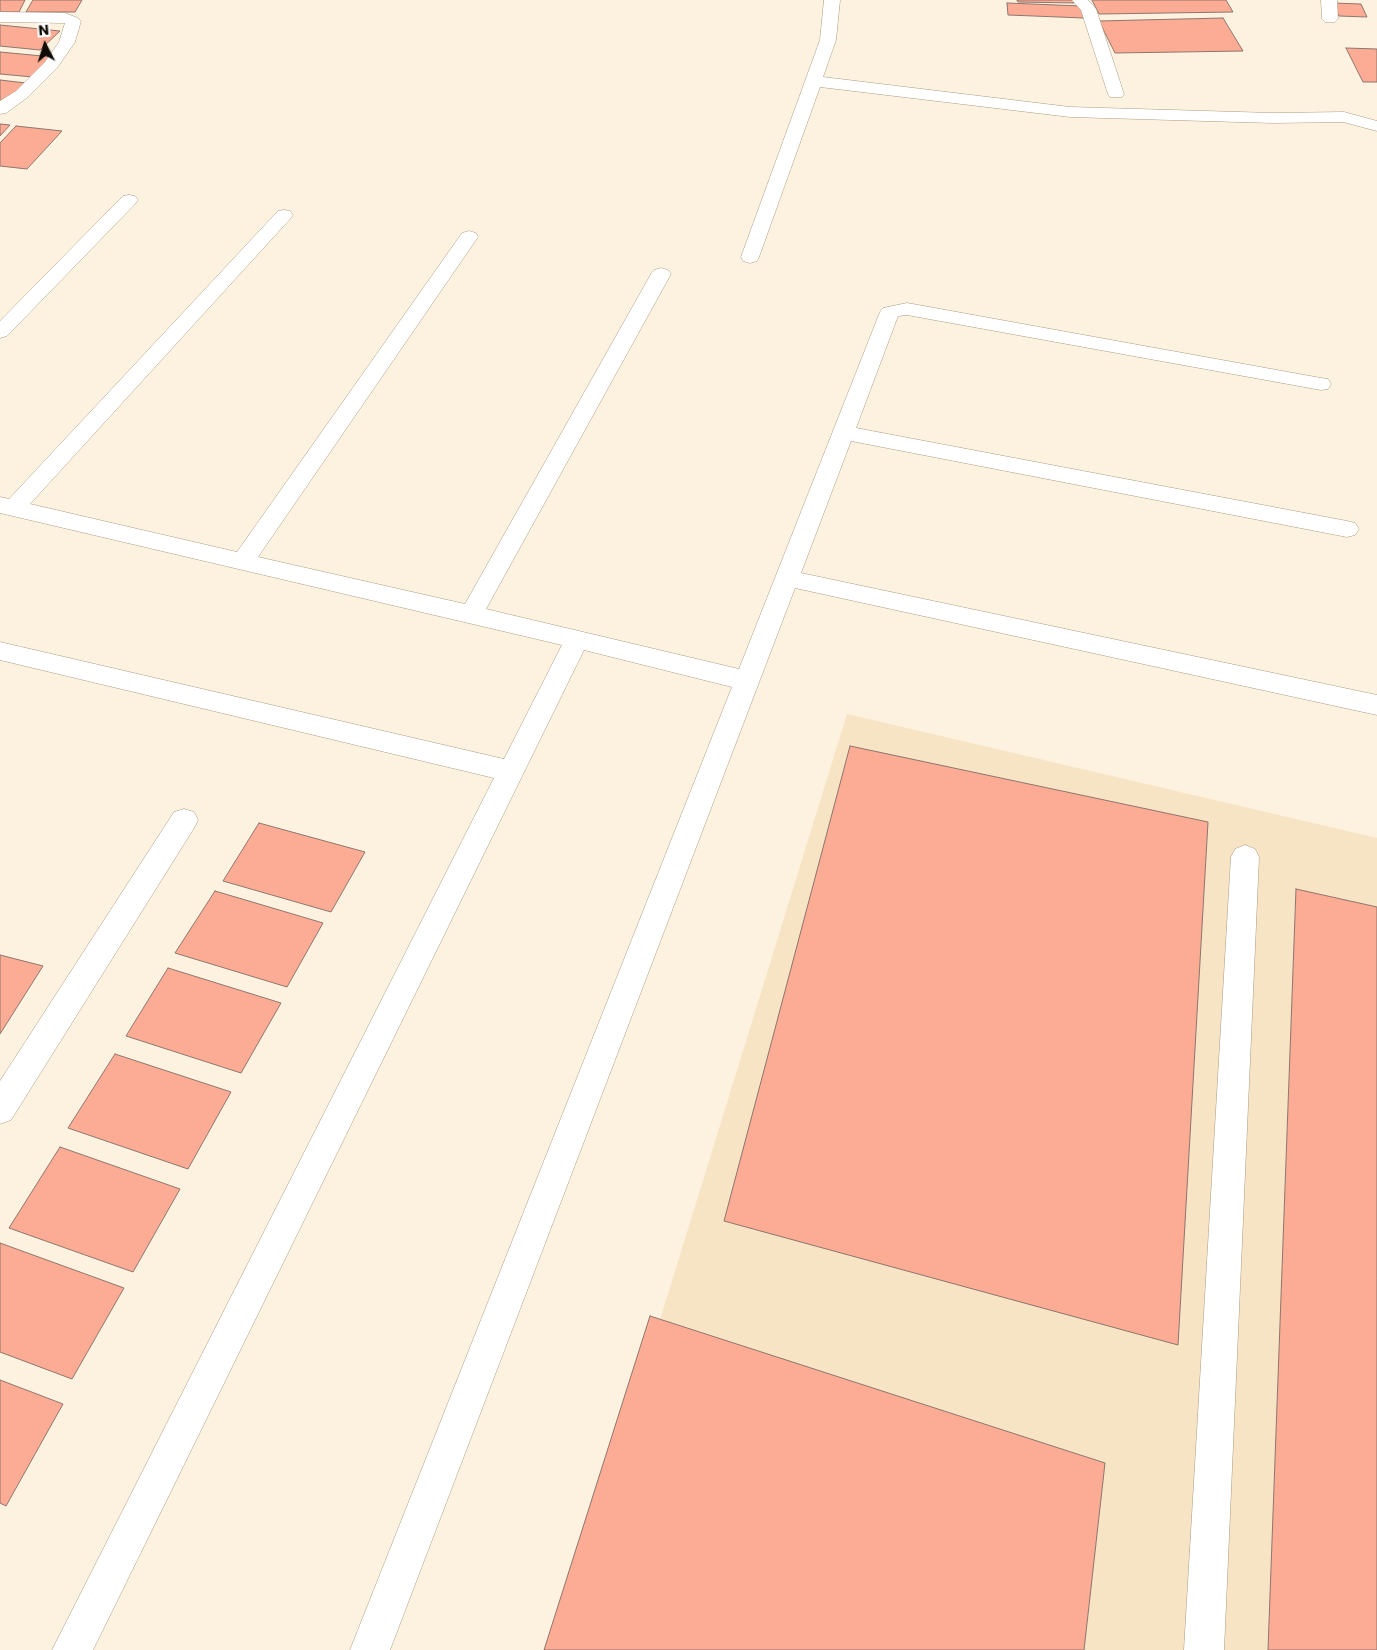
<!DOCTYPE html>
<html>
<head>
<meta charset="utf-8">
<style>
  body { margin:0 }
  #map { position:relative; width:1377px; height:1650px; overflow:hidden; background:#fdf2df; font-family:Poppins,sans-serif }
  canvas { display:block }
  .north { position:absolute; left:20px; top:20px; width:50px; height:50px; -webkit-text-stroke:4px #fff; paint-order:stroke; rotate:355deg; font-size:14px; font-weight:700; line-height:20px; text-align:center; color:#100b04 }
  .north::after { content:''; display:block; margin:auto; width:18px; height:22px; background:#100b04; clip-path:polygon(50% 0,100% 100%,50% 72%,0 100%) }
</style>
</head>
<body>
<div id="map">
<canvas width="1377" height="1650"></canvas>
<div class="north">N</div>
</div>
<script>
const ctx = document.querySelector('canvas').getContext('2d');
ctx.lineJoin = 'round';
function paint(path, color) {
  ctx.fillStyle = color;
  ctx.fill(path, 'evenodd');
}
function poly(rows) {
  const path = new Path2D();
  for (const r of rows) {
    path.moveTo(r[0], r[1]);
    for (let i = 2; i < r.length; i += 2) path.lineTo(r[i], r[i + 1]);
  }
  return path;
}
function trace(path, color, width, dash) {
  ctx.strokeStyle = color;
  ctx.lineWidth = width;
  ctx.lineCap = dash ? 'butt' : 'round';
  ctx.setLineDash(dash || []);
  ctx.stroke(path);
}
paint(poly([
  [847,714,1377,838,1377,1650,558,1650]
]), '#f6e4c5');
const building = poly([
  [0,0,25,0,19,12,0,12,0,0],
  [33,0,82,0,75,12,26,12,33,0],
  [1017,0,1073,0,1074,3,1018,2,1017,0],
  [1092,0,1226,0,1233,12,1099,14,1092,0],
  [1007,3,1081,6,1084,18,1008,15,1007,3],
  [1333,3,1361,4,1367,17,1339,16,1333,3],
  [1223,18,1243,51,1115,53,1099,21,1223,18],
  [0,25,60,31,40,50,0,46,0,25],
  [1346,48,1377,49,1377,82,1363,82,1346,48],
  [0,52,53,57,33,77,0,74,0,52],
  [0,80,26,83,0,106,0,80],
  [0,124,10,125,0,136,0,124],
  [16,126,62,131,27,169,0,166,0,143,16,126],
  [850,746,1208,822,1178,1345,724,1221,850,746],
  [259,823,365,852,331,912,223,881,259,823],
  [1296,889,1377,907,1377,1650,1268,1650,1296,889],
  [215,891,323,923,287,987,175,953,215,891],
  [0,955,43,966,0,1034,0,955],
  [168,968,281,1003,241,1073,126,1036,168,968],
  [115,1054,231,1092,188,1169,68,1128,115,1054],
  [60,1147,180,1189,133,1272,9,1228,60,1147],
  [0,1243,124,1288,72,1379,0,1352,0,1243],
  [650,1316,1105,1463,1084,1650,544,1650,650,1316],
  [0,1380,63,1404,6,1506,0,1503,0,1380]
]);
paint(building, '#fcac94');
trace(building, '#8f756d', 1);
const minor = poly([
  [824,0,840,0,836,40,823,77,1070,107,1273,113,1344,112,1377,121,1377,131,1343,122,1273,123,1070,117,820,87,759,257,757,261,750,263,743,261,741,257,820,40,824,0],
  [1072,0,1088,0,1096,9,1124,94,1122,97,1110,97,1108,94,1081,10,1072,0],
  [1321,0,1337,0,1338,19,1335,22,1325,22,1322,19,1321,0],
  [0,12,65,13,78,18,81,21,75,42,57,68,28,97,6,113,0,114,0,101,16,91,45,62,59,42,65,23,0,22,0,12],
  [129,195,135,196,138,200,135,204,7,336,0,338,0,321,123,196,129,195],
  [284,210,290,211,293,215,290,219,30,504,237,552,462,233,469,231,476,233,478,237,258,557,465,604,651,274,654,270,661,268,668,270,671,274,486,609,739,669,880,312,883,308,907,303,1321,378,1328,379,1331,384,1328,389,1321,390,907,315,898,316,856,428,1347,521,1355,523,1359,529,1355,535,1347,537,851,441,801,573,1377,695,1377,715,795,588,390,1650,350,1650,732,687,584,650,93,1650,52,1650,494,778,0,660,0,642,504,759,562,645,0,513,0,497,9,499,278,211,284,210],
  [184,809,194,812,198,820,194,828,11,1120,0,1124,0,1081,174,812,184,809],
  [1245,845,1255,849,1259,857,1224,1650,1184,1650,1231,857,1235,849,1245,845]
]);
trace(minor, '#a99c85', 1);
paint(minor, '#fff');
</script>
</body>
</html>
